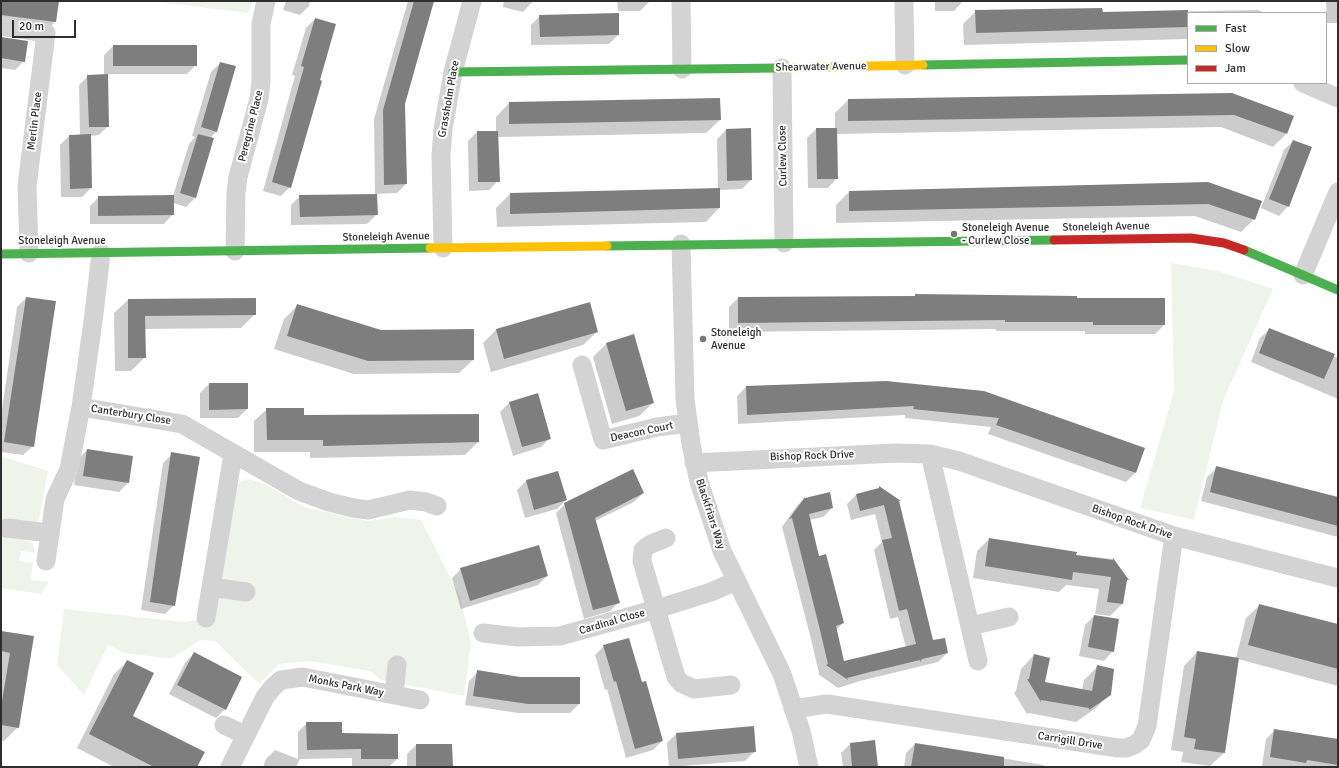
<!DOCTYPE html>
<html>
<head>
<meta charset="utf-8">
<style>
  body { margin:0 }
  #map { position:relative; width:1339px; height:768px; overflow:hidden; background:#fff; font-family:Signika,sans-serif }
  canvas { display:block }
  .frame { position:absolute; inset:0; border:2px solid #2e2e2e; pointer-events:none }
  .legend { position:absolute; left:1187px; top:12px; width:140px; height:72px; box-sizing:border-box; background:#fff; border:1px solid #ababab; margin:0; padding:5px 7px; list-style:none; font-size:12px; color:#2e2e2e }
  .legend li { display:flex; align-items:center; gap:8px; height:20px }
  .legend b { width:20px; border:1px solid #ababab }
  .scale { position:absolute; left:12px; top:20px; width:64px; height:18px; box-sizing:border-box; border:2px solid #2e2e2e; border-top:0; padding-left:5px; font-size:12px; line-height:14px; white-space:nowrap; color:#2e2e2e; -webkit-text-stroke:3px #fff; paint-order:stroke }
</style>
</head>
<body>
<div id="map">
<canvas width="1339" height="768"></canvas>
<div class="frame"></div>
<ul class="legend">
<li><b style="height:5px;background:#4caf50"></b>Fast</li>
<li><b style="height:5px;background:#ffc107"></b>Slow</li>
<li><b style="height:5px;background:#c62828"></b>Jam</li>
</ul>
<div class="scale">20 m</div>
</div>
<script>
const ctx = document.querySelector('canvas').getContext('2d');
ctx.lineJoin = 'round';
function paint(path, color) {
  ctx.fillStyle = color;
  ctx.fill(path, 'evenodd');
}
function poly(rows) {
  const path = new Path2D();
  for (const r of rows) {
    path.moveTo(r[0], r[1]);
    for (let i = 2; i < r.length; i += 2) path.lineTo(r[i], r[i + 1]);
  }
  return path;
}
function trace(path, color, width, dash) {
  ctx.strokeStyle = color;
  ctx.lineWidth = width;
  ctx.lineCap = dash ? 'butt' : 'round';
  ctx.setLineDash(dash || []);
  ctx.stroke(path);
}
function label(font, color, halo, rows, align = 'center') {
  ctx.font = font + ' Signika,sans-serif';
  ctx.lineWidth = 4;
  ctx.setLineDash([]);
  ctx.textBaseline = 'middle';
  ctx.strokeStyle = halo;
  ctx.fillStyle = color;
  for (const [text, x, y, turn = 0] of rows) {
    ctx.save();
    ctx.translate(x, y);
    ctx.rotate((+turn || 0) * Math.PI / 180);
    ctx.textAlign = isNaN(turn) ? turn : align;
    if (halo) ctx.strokeText(text, 0, 0);
    ctx.fillText(text, 0, 0);
    ctx.restore();
  }
}
paint(poly([
  [150,1,253,1,248,13],
  [1171,263,1218,271,1273,289,1223,401,1194,520,1140,508,1174,391],
  [1,456,48,471,39,520,4,536,30,541,33,543,35,553,21,551,19,561,33,563,31,580,49,582,41,594,1,588],
  [250,479,267,485,304,507,368,521,395,517,421,520,460,597,471,643,464,696,381,680,370,671,310,661,279,664,259,684,215,641,200,640,171,659,125,653,108,645,84,695,57,665,64,609,184,622,214,617,235,489,241,481]
]), '#eff4eb');
paint(poly([
  [1,1,45,1,55,22,46,31,1,25],
  [286,1,310,1,309,6,300,15,283,10],
  [408,1,434,1,404,104,406,184,397,193,376,194,377,214,367,224,291,225,291,205,300,196,375,195,374,119],
  [504,1,533,1,523,12,503,7],
  [617,1,649,1,649,2,640,11,618,11],
  [935,1,963,1,954,11,935,11],
  [1326,1,1338,1,1338,23,1327,23],
  [1257,10,1266,13,1188,13,1188,39,964,45,963,24,976,11,1102,13],
  [540,16,618,35,609,44,531,45,531,25],
  [315,19,290,187,281,196,263,191,295,76,292,75,306,28],
  [1,37,24,61,15,70,1,68],
  [113,46,196,65,187,74,107,74,108,126,99,135,90,136,91,188,82,197,61,197,60,145,69,136,80,135,79,85,88,76,104,75,104,55],
  [220,63,235,67,216,132,210,138,212,139,195,198,186,207,173,203,173,214,164,224,90,224,90,206,99,197,173,196,189,144,195,137,192,136,211,72],
  [1232,94,1286,134,1273,147,1221,127,836,134,837,178,828,188,808,188,807,138,816,129,835,129,835,113,848,100],
  [509,103,720,120,706,133,498,137,498,181,489,190,469,191,468,141,477,132,496,132,496,117],
  [726,130,751,180,742,189,719,190,719,208,706,222,497,227,496,208,510,194,718,189,717,139],
  [1293,141,1288,206,1279,216,1261,208,1284,150],
  [1206,183,1254,219,1241,232,1195,216,836,223,836,205,849,192],
  [986,295,986,297,1076,299,1164,325,1155,334,1085,334,1085,331,996,331,996,329,729,332,729,307,738,298],
  [26,298,33,446,23,455,1,452,1,416,17,307],
  [128,300,255,314,241,328,144,329,145,357,131,371,115,371,114,313],
  [297,306,381,331,473,360,459,373,354,374,274,349,284,319],
  [1270,329,1338,358,1338,399,1251,362,1260,338],
  [496,330,597,332,583,345,491,372,483,343],
  [607,343,653,403,639,416,612,424,593,357],
  [209,384,247,409,238,418,200,418,200,393],
  [746,387,983,392,1135,473,1126,482,988,434,991,427,905,418,905,415,738,424,737,396],
  [509,403,550,438,541,447,513,456,500,412],
  [267,409,303,416,478,415,478,442,465,455,310,458,310,452,254,452,254,421],
  [87,450,128,483,119,492,74,485,78,459],
  [172,454,174,605,165,614,141,610,163,463],
  [1217,468,1338,499,1338,537,1201,501,1207,477],
  [558,472,566,500,557,509,525,518,517,490,526,481],
  [879,488,899,501,932,642,947,653,938,662,860,681,838,688,818,674,819,673,811,639,782,527,796,507,804,499,832,508,823,517,809,520,818,557,843,623,836,630,843,662,906,648,898,617,890,619,874,550,882,542,875,514,851,520,847,504,856,495,877,490],
  [643,493,634,502,595,521,619,602,610,611,584,619,556,513,565,504],
  [989,539,1075,555,1113,559,1127,580,1125,582,1122,604,1110,616,1095,614,1099,589,1066,585,1059,592,973,578,977,551],
  [461,569,547,576,538,585,461,609,452,578],
  [1260,605,1338,625,1338,686,1238,659,1224,753,1210,766,1181,762,1183,752,1171,750,1184,666,1197,652,1236,658,1246,618],
  [1094,616,1113,651,1104,661,1079,656,1085,625],
  [1,632,33,637,18,727,4,741,1,740],
  [604,646,641,684,662,741,653,750,626,758,607,689,605,690,595,655],
  [194,653,225,709,216,718,169,694,185,663],
  [1034,655,1044,683,1082,690,1084,680,1097,667,1110,694,1096,708,1076,722,1029,713,1027,714,1014,693,1016,691,1021,669],
  [128,661,131,716,196,767,114,767,77,748,114,674],
  [478,672,579,704,570,713,518,713,465,705,469,681],
  [307,723,341,734,397,759,389,767,352,767,352,758,300,759,296,767,263,767,266,759,275,750,298,759,298,732],
  [753,727,755,751,745,761,669,767,667,743,676,734],
  [1275,730,1338,739,1338,767,1262,766,1266,739],
  [850,744,877,767,843,767,841,753],
  [915,744,1044,765,1043,767,904,767,906,753],
  [416,745,452,767,407,767,407,754]
]), '#0003');
paint(poly([
  [1,1,59,1,56,22,1,15],
  [414,1,434,1,405,104,407,184,384,185,383,110],
  [1102,8,1103,12,1188,10,1188,27,976,33,975,10],
  [619,13,619,35,540,37,539,15],
  [315,18,336,24,320,80,322,81,291,188,272,182,304,67,301,66],
  [1,37,28,41,25,62,1,58],
  [113,45,197,45,197,66,113,66],
  [220,62,236,66,217,132,201,127],
  [108,74,109,127,89,127,87,75],
  [1232,93,1294,116,1287,134,1234,115,848,121,848,99],
  [720,98,721,120,509,124,509,102],
  [751,128,752,180,727,181,726,129],
  [816,128,837,128,838,179,817,179],
  [477,131,498,131,500,182,478,182],
  [91,134,92,188,70,189,69,135],
  [198,134,214,138,196,198,180,193],
  [1293,140,1312,147,1289,207,1269,199],
  [1208,182,1262,201,1255,220,1208,204,849,211,849,191],
  [720,188,720,208,510,214,510,193],
  [377,194,378,215,300,217,299,195],
  [174,195,174,215,98,216,98,196],
  [915,294,1077,296,1077,298,1165,298,1165,325,1093,325,1093,322,1005,322,1005,320,738,323,738,297,915,296],
  [26,297,56,301,34,447,4,442],
  [256,298,256,315,145,316,146,358,128,358,128,299],
  [590,302,598,332,504,359,496,329],
  [297,304,381,330,474,329,474,360,368,361,287,336],
  [1269,328,1335,354,1324,379,1259,353],
  [634,334,654,403,626,411,606,343],
  [886,381,984,391,1145,448,1136,473,996,425,999,418,913,409,914,406,747,415,746,386],
  [209,383,248,383,248,409,209,410],
  [538,393,551,439,522,447,509,402],
  [266,408,304,408,304,415,479,414,479,442,323,446,323,440,267,440],
  [87,449,133,456,129,483,83,476],
  [171,452,200,457,175,606,150,602],
  [1216,466,1338,497,1338,526,1210,492],
  [633,469,644,493,595,518,620,603,593,610,564,503],
  [558,471,567,500,534,510,526,480],
  [879,486,901,501,899,501,933,640,945,638,948,653,922,659,920,662,920,660,870,672,847,678,848,680,826,665,828,664,820,630,792,518,789,519,805,497,805,498,830,492,833,508,809,514,819,556,826,554,844,623,836,626,844,661,916,644,907,609,899,611,882,540,892,538,884,505,860,511,856,494,879,488],
  [989,538,1077,552,1076,555,1113,560,1113,558,1129,580,1127,580,1123,604,1107,602,1111,577,1073,572,1072,580,985,566],
  [539,545,548,576,470,601,460,568],
  [1259,604,1338,624,1338,669,1248,645],
  [1094,615,1119,619,1114,652,1088,647],
  [1,631,34,636,19,728,1,725,1,707,10,653,1,651],
  [629,638,642,682,646,681,663,741,635,749,616,681,614,682,603,645],
  [1197,651,1239,658,1225,753,1194,749,1196,739,1184,737],
  [194,652,242,677,226,710,177,685],
  [1034,654,1050,658,1045,682,1092,691,1097,665,1114,669,1111,695,1089,710,1089,708,1041,700,1041,702,1027,679,1029,679],
  [127,660,154,673,133,716,205,752,197,767,154,767,89,734],
  [477,670,520,677,580,677,580,704,528,704,473,696],
  [306,722,342,722,342,733,398,734,398,759,361,759,361,749,307,750],
  [754,726,756,752,678,759,676,733],
  [1274,729,1338,739,1338,765,1307,760,1306,763,1270,757],
  [875,740,878,767,852,767,850,743],
  [915,743,1004,757,1004,767,911,767],
  [416,744,452,744,453,767,416,767]
]), '#7e7e7e');
trace(poly([
  [681,1,682,69],
  [904,1,905,65],
  [1,26,46,33,27,186,29,253],
  [782,68,784,243],
  [1303,83,1338,98],
  [681,244,685,399,691,444,699,482,722,551,782,674,801,731,809,767],
  [443,248,441,155,443,129,453,72,472,1],
  [235,251,236,192,238,177,259,99,261,81,261,24,266,1],
  [101,253,94,314,81,407,182,424,299,491,329,502,354,508,368,510,410,500,426,502,437,506],
  [1303,275,1338,192],
  [582,365,603,440,657,427,688,423],
  [930,454,978,661],
  [694,463,896,453,930,454,959,461,1174,536,1338,578],
  [7,528,49,533],
  [666,538,649,545,643,550,642,561,676,677,681,683,694,689,731,685],
  [46,561,55,499,69,469,81,407],
  [211,587,246,592],
  [206,618,233,454],
  [970,626,1009,617],
  [483,633,518,637,560,636,657,609,711,592,736,581],
  [394,695,397,665],
  [793,709,827,704,1118,748,1126,748,1134,745,1141,740,1147,726,1174,536],
  [224,725,245,735],
  [230,767,265,697,273,687,281,680,303,677,420,700]
]), '#d3d3d3', 19);
trace(poly([
  [923,65,1188,60],
  [453,72,778,68],
  [607,246,1054,240],
  [1244,250,1338,290],
  [1,254,430,248]
]), '#4caf50', 9);
trace(poly([
  [778,68,923,65],
  [430,248,607,246]
]), '#ffc107', 9);
trace(poly([
  [1054,240,1191,238,1224,243,1244,250]
]), '#c62828', 9);
for (const [x, y, r, color] of [
  [954,234,4,"#777"],
  [703,339,4,"#777"]
]) {
  const dot = new Path2D();
  dot.arc(x, y, r, 0, 2 * Math.PI);
  ctx.fillStyle = color;
  ctx.fill(dot);
  trace(dot, '#fff', 1.5);
}
label('11px', '#2e2e2e', '#fff', [
  ["Shearwater Avenue",821,67,-1],
  ["Grassholm Place",449,99,-80],
  ["Merlin Place",35,121,-83],
  ["Peregrine Place",251,126,-76],
  ["Curlew Close",783,156,-91],
  ["Stoneleigh Avenue",1106,227,-1],
  ["Stoneleigh Avenue",386,237,-1],
  ["Stoneleigh Avenue",62,241],
  ["Canterbury Close",131,415,9],
  ["Deacon Court",642,432,-12],
  ["Bishop Rock Drive",812,456,-2],
  ["Blackfriars Way",710,514,72],
  ["Bishop Rock Drive",1132,522,19],
  ["Cardinal Close",612,622,-16],
  ["Monks Park Way",346,686,11],
  ["Carrigill Drive",1070,741,9]
]);
label('11px', '#2e2e2e', '#fff', [
  ["Stoneleigh Avenue",962,228],
  ["- Curlew Close",962,241],
  ["Stoneleigh",711,333],
  ["Avenue",711,346]
], 'left');
</script>
</body>
</html>
